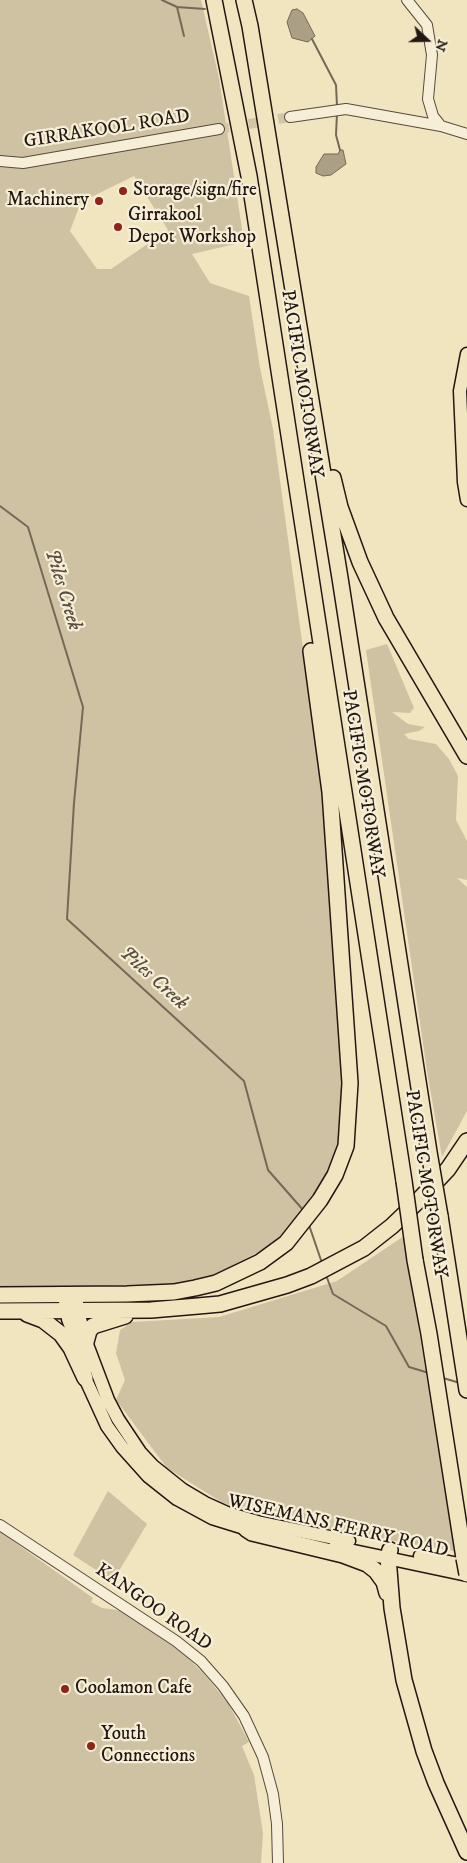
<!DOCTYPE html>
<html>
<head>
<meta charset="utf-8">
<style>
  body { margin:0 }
  #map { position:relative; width:467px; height:1863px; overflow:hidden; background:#f1e5c0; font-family:"IM FELL DW Pica",serif }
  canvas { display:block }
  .north { position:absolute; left:402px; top:15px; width:50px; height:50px; -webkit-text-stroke:4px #f6eed6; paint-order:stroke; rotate:111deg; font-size:14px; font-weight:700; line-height:20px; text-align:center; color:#221712 }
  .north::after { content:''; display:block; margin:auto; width:18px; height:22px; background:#221712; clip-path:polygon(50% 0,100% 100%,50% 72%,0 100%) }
</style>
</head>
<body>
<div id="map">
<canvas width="467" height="1863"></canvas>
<div class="north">N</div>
</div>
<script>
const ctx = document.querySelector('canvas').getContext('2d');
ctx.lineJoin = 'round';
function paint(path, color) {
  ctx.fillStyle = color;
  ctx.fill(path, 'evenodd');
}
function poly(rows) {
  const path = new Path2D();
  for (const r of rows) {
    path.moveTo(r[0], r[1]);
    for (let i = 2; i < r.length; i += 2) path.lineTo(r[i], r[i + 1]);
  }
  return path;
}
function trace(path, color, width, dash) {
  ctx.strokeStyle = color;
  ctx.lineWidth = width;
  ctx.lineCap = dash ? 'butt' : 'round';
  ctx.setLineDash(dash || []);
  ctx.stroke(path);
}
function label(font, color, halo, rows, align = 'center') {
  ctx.font = font + ' "IM FELL DW Pica",serif';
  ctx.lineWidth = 4.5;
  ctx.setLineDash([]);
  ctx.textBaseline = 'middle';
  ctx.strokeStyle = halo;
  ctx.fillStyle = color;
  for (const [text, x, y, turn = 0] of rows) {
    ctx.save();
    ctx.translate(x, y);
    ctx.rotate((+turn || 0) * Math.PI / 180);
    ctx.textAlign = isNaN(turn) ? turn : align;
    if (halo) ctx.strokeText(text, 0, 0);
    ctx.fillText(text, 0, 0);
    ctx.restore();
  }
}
paint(poly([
  [0,0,201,0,219,78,244,242,192,254,210,283,249,296,260,368,273,429,326,817,345,1081,339,1145,315,1197,281,1240,219,1273,177,1283,94,1286,0,1287],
  [134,176,168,230,111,269,97,269,70,231,81,202],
  [387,644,414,708,410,713,392,712,408,724,425,727,419,731,404,734,409,739,436,744,449,759,458,776,456,820,467,841,467,880,457,878,467,887,467,1111,442,1157,427,1071,366,650],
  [404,1236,454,1551,300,1525,223,1503,167,1468,116,1400,125,1380,116,1353,120,1330,132,1322,219,1317,337,1281],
  [108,1491,147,1524,113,1581,73,1555],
  [0,1532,93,1598,91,1602,102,1608,117,1610,128,1614,183,1653,204,1674,228,1703,249,1742,242,1746,254,1775,263,1833,261,1863,0,1863]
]), '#cec2a2');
const water = poly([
  [297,9,303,13,315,36,308,42,292,38,287,22,292,10,297,9],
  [340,150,343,150,346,164,331,175,323,176,316,173,316,167,324,154,338,154,340,150]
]);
paint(water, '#ab9f85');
trace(water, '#746957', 1);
trace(poly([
  [162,0,177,7,205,9],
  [177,7,184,36],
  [312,39,336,85,337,106],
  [337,113,336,135,340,150],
  [0,506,28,527,83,707,74,803,67,919,244,1081,268,1170,304,1211],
  [309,1225,322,1263],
  [326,1275,333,1294,386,1326,409,1367,429,1373],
  [443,1378,460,1383]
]), '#746957', 2);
trace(poly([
  [219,129,290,117]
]), '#d2c6a6', 10, [10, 5]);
const minor = poly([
  [407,0,427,25,432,55,428,99,433,116,441,126],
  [290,117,346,109,441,126,467,134],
  [0,161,23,163,219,129],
  [0,1525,176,1641,201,1661,223,1686,244,1716,263,1757,273,1794,277,1824,278,1863]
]);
const major = poly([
  [467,354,460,391,464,482,467,500],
  [64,1295,68,1319,84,1361,85,1378,107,1426,122,1447,148,1476,177,1499,212,1518,254,1531],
  [76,1295,78,1311,86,1342,108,1400,118,1419,140,1452,153,1466,183,1490,205,1503,227,1513,261,1523,349,1541],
  [335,1547,467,1575],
  [420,1556,467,1566]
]);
const highway = poly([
  [214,0,249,176,404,1181],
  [244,0,250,26,340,578,429,1152],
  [333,478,340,507,360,562,386,618,467,756],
  [440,1216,467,1390],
  [415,1260,429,1334,464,1558],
  [0,1295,127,1294,174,1292,195,1288,216,1283,260,1262,286,1243,320,1200,335,1175,346,1146,350,1083,330,792,311,651],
  [0,1311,151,1310,198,1306,220,1304,287,1285,311,1276,364,1248,392,1226,416,1203,448,1169,467,1141],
  [27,1314,43,1320,61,1334,71,1348,85,1378],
  [86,1342,89,1331,93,1326,125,1316],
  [246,1529,252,1533,343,1555,367,1564,376,1571,384,1582,387,1593],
  [390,1550,388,1557,392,1608,404,1680,424,1751,436,1783,467,1852]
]);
trace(minor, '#564a3e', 12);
trace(major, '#221712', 15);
trace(highway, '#221712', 18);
trace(minor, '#f6eed6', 10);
trace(major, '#f1e5c0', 12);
trace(highway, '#f1e5c0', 15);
const highwayBridge = poly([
  [429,1152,440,1216],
  [404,1181,415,1260],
  [464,1558,467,1574]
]);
trace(highwayBridge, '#221712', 18, []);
trace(highwayBridge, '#f1e5c0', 15);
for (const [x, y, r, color] of [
  [123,191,5,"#8f2418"],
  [99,201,5,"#8f2418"],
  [118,227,5,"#8f2418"],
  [65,1689,5,"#8f2418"],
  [91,1746,5,"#8f2418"]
]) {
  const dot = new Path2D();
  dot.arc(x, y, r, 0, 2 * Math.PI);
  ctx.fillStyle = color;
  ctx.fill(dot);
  trace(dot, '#f6eed6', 2);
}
label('19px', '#221712', '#f6eed6', [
  ["GIRRAKOOL ROAD",107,130,-9],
  ["PACIFIC MOTORWAY",301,384,81],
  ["PACIFIC MOTORWAY",362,784,81],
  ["PACIFIC MOTORWAY",425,1184,81],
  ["WISEMANS FERRY ROAD",338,1527,13],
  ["KANGOO ROAD",153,1608,35]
]);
label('19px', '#221712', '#f6eed6', [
  ["Storage/sign/fire",133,191],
  ["Machinery",89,201,"right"],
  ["Girrakool",128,216],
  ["Depot Workshop",128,238],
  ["Coolamon Cafe",75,1689],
  ["Youth",101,1735],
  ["Connections",101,1757]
], 'left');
label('italic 20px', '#594d40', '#f6eed6', [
  ["Piles Creek",62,590,73],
  ["Piles Creek",153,979,42]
]);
</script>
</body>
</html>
